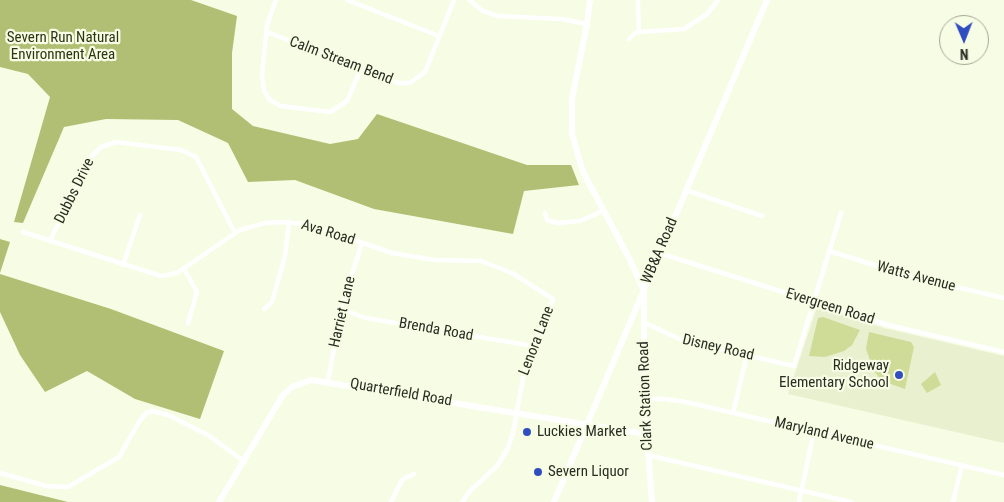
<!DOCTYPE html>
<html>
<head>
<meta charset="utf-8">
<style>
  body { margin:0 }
  #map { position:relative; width:1004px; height:502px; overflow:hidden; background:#f7fce4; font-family:"Roboto Condensed",sans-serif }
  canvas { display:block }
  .north { position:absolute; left:939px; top:15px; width:50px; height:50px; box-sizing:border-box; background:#f7fce4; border:1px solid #a5a997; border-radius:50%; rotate:179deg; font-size:14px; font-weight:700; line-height:20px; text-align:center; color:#2a2c23 }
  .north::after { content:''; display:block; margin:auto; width:18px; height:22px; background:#304ebf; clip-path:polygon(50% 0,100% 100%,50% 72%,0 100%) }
</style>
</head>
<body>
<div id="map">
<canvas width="1004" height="502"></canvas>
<div class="north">N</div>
</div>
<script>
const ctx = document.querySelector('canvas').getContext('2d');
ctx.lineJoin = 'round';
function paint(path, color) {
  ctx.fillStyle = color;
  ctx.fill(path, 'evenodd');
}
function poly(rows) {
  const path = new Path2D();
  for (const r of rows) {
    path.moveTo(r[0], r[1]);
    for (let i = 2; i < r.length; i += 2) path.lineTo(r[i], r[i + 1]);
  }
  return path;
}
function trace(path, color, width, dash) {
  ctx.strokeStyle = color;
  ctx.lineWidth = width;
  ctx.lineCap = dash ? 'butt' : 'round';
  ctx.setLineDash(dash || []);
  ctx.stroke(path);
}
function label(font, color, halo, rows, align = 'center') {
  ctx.font = font + ' "Roboto Condensed",sans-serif';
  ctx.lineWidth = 4.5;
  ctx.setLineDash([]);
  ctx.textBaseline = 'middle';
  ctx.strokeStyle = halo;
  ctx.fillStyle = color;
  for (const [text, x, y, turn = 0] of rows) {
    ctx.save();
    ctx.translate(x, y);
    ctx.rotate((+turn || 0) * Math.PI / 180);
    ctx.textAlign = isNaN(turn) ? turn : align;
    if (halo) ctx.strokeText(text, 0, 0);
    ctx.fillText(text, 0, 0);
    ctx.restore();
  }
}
paint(poly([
  [817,307,884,328,1004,356,1004,443,788,394]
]), '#e9f0d0');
paint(poly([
  [823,317,860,330,852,345,844,351,825,357,809,356,818,318],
  [869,332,911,342,914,347,905,389,882,381,874,371,866,349],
  [935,372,941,385,927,393,921,384]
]), '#cedc97');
paint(poly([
  [0,0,191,0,237,16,232,53,232,109,253,126,330,144,358,139,377,114,527,165,571,165,579,185,524,191,513,234,374,209,295,180,248,182,228,143,178,120,106,119,64,127,23,223,14,222,50,97,28,74,0,67],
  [0,239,10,242,0,273],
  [0,274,111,309,224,351,200,419,135,399,87,371,45,392,20,355,0,312],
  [0,485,68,502,0,502]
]), '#b1bf74');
trace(poly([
  [276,0,267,25,262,75,264,91,270,100,281,106,330,112,347,101,361,69],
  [347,0,439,36],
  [469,0,483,11,498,16,561,19,587,24],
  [638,0,639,32],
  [267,32,398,83,410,83,425,72,454,0],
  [629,39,635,33,639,32,684,29,707,14,718,0],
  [686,190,762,216],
  [545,213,547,220,557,223,580,221,603,211],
  [23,232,161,276,177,273,240,230,265,223,282,222,307,224,392,253,435,260,481,261,512,273,553,299,525,367,513,433,508,448,497,466,470,491,462,502],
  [50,241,89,159,101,147,116,142,181,150,196,157,235,233],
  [829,251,913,277,1004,298],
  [659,253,888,325,1004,352],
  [123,265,140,215],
  [184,269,197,292,188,323],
  [264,309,272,302,285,256,289,222],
  [341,309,366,318,533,346],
  [645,323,684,341,794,366,841,213],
  [328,381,341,309,362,243],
  [644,399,664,399,686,402,1004,475],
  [733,413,747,355],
  [647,455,851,502],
  [0,473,46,486,68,487,119,457,139,422,146,413,152,411,168,415,208,435,245,462],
  [391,502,402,480,414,474],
  [799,502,814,431],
  [953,502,962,465]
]), '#fff', 4.5);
trace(poly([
  [590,0,587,24,572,99,572,134,583,172,629,258,644,291,644,399,652,502],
  [219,502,283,395,292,387,311,380,645,434],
  [554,502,767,0]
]), '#fff', 6);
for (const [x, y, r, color] of [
  [899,375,5,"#304ebf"],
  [527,432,5,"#304ebf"],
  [538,472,5,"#304ebf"]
]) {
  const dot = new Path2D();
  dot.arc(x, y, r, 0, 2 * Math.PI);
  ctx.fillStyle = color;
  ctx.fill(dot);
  trace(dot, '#f7fce4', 2);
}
label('15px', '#2e3413', '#f7fce4', [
  ["Severn Run Natural",63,38],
  ["Environment Area",63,55]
]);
label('15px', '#2a2c23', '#f7fce4', [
  ["Calm Stream Bend",341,61,21],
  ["Dubbs Drive",75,191,-64],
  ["Ava Road",328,233,17],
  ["WB&A Road",660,251,-67],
  ["Watts Avenue",916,277,15],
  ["Evergreen Road",830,307,17],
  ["Harriet Lane",343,312,-77],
  ["Brenda Road",436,330,10],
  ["Lenora Lane",537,341,-69],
  ["Disney Road",718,348,13],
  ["Quarterfield Road",401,393,10],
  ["Clark Station Road",646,396,-92],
  ["Maryland Avenue",824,434,13]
]);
label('15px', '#2a2c23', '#f7fce4', [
  ["Ridgeway",889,366,"right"],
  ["Elementary School",889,383,"right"],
  ["Luckies Market",537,432],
  ["Severn Liquor",548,472]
], 'left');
</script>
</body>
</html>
